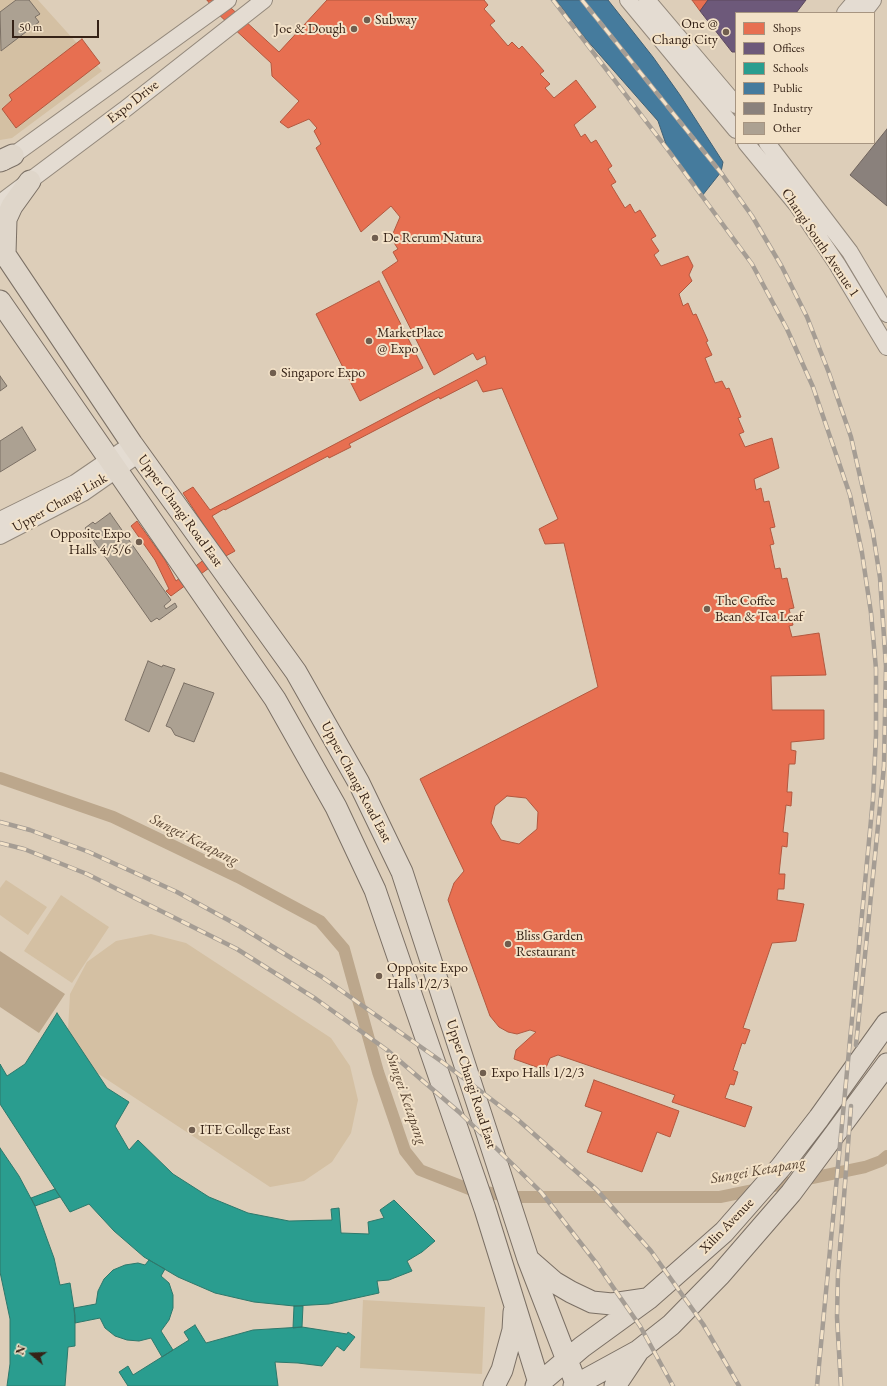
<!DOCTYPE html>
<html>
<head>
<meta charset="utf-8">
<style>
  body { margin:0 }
  #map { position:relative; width:887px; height:1386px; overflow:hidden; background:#ddceb9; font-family:"EB Garamond",serif }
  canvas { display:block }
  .legend { position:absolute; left:735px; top:12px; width:140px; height:132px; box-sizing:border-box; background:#f3e2c8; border:1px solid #a79581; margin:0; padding:5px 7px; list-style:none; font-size:12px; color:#352216 }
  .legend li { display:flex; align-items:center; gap:8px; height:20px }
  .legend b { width:20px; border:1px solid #a79581 }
  .north { position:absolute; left:12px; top:1334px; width:40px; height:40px; -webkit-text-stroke:3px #f3e2c8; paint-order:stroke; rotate:289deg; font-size:11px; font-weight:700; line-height:16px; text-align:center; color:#352216 }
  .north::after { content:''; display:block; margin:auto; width:14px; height:18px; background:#352216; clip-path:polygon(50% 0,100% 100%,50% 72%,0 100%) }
  .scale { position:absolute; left:12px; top:20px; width:87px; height:18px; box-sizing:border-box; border:2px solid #352216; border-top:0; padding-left:5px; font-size:12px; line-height:14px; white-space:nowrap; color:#352216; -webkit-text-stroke:3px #f3e2c8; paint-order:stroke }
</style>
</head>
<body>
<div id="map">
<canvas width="887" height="1386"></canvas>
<ul class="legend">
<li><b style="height:11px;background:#e76f51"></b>Shops</li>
<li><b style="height:11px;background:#6d597a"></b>Offices</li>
<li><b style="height:11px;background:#2a9d8f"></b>Schools</li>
<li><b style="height:11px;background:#457b9d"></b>Public</li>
<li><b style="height:11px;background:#8a817c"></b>Industry</li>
<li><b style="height:11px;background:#aca192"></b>Other</li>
</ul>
<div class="north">N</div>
<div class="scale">50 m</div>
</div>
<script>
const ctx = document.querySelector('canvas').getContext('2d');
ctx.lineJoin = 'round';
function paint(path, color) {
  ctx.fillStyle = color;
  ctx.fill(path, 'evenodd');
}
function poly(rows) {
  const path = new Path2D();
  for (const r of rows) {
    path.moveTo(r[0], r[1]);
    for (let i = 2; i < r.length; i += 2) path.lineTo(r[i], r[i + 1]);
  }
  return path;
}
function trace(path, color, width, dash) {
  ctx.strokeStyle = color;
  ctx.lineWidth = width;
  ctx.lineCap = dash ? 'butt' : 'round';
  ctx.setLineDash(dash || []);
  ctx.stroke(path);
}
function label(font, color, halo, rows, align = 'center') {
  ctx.font = font + ' "EB Garamond",serif';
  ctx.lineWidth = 4;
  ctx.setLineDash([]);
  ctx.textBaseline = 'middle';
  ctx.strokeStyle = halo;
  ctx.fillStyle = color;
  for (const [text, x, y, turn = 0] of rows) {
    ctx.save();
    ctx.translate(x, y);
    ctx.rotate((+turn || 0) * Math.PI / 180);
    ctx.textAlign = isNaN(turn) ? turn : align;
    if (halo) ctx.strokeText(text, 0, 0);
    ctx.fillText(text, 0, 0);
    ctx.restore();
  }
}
paint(poly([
  [0,0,38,0,102,71,12,138,0,140],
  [6,880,47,907,28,935,0,915,0,888],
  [61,895,109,927,72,983,24,951],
  [151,934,186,943,331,1038,350,1066,358,1100,351,1133,332,1162,304,1181,270,1187,82,1063,68,1030,70,994,87,962,116,941],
  [363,1300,485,1307,482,1374,360,1368]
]), '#d4c0a3');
paint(poly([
  [0,951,65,994,39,1033,0,1007]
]), '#bca78c');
const shops = poly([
  [207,0,225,0,231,8,279,52,327,0,484,0,488,5,484,9,495,21,490,25,508,46,512,42,519,49,522,46,544,71,540,74,550,84,545,88,554,98,576,80,596,107,574,125,581,137,585,134,591,143,596,140,612,166,608,169,616,182,611,185,625,208,630,204,635,213,640,210,656,236,651,239,659,251,654,255,661,266,688,256,693,266,689,275,692,281,679,294,683,306,688,303,693,315,696,314,708,341,706,342,712,355,705,358,715,383,722,381,726,389,729,388,741,417,738,418,744,432,739,434,745,447,772,438,779,468,754,479,756,490,761,488,764,502,769,501,775,527,770,528,774,544,770,545,775,569,780,568,782,579,787,578,794,608,789,609,793,625,789,626,792,637,819,633,826,675,771,676,772,710,824,710,824,739,791,742,791,750,796,751,795,764,789,764,787,792,792,792,791,806,786,805,783,832,788,833,787,847,782,846,779,874,785,874,784,889,778,889,777,900,804,904,796,941,772,943,743,1028,750,1030,745,1044,742,1043,733,1070,738,1072,734,1085,730,1084,725,1098,752,1107,745,1127,672,1102,675,1095,558,1055,550,1058,545,1070,514,1059,516,1050,536,1032,530,1030,517,1034,508,1032,499,1027,490,1016,448,900,454,883,464,871,420,779,598,687,564,543,545,544,539,529,558,519,502,388,483,392,477,380,440,399,439,397,349,444,351,447,329,458,328,456,225,510,224,509,212,516,235,551,224,557,171,596,166,591,169,589,155,560,131,526,137,521,165,560,176,581,218,549,212,540,213,539,183,493,193,487,210,510,487,364,485,356,477,360,473,353,434,375,382,272,398,261,393,252,398,249,391,238,400,217,391,206,361,232,316,148,321,144,314,131,317,128,309,119,288,128,280,122,299,101,272,76,271,63,216,12,207,0],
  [507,796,526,798,538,812,537,829,519,844,501,840,491,823,495,806,507,796],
  [692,0,708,0,700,11,692,0],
  [82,39,100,63,16,128,2,109,12,100,9,95,82,39],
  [379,281,423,368,360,401,316,314,379,281],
  [594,1080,679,1111,670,1137,657,1132,642,1172,587,1152,602,1112,585,1106,594,1080]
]);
paint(shops, '#e76f51');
trace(shops, '#b2583f', 1);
const offices = poly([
  [708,0,806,0,796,13,736,13,736,52,732,52,700,11,708,0]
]);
paint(offices, '#6d597a');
trace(offices, '#5c485c', 1);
const schools = poly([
  [57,1013,107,1088,129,1102,115,1126,129,1150,138,1140,173,1174,209,1197,248,1213,289,1221,332,1220,331,1209,339,1208,341,1233,369,1234,368,1222,384,1218,380,1210,394,1200,435,1241,422,1252,407,1261,412,1271,389,1280,377,1281,379,1293,329,1304,294,1306,254,1302,215,1293,178,1277,144,1257,114,1231,89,1204,70,1212,0,1104,0,1064,7,1076,25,1064,57,1013],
  [0,1148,19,1176,35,1206,54,1258,60,1285,70,1283,75,1315,75,1346,68,1347,65,1386,7,1386,10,1364,10,1319,0,1272,0,1148],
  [55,1189,60,1197,35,1206,31,1198,55,1189],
  [149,1260,165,1269,161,1276,169,1283,173,1295,173,1308,169,1320,161,1331,173,1350,162,1357,151,1338,139,1341,127,1340,115,1336,105,1328,100,1318,75,1323,74,1308,96,1304,98,1291,104,1279,113,1270,125,1265,138,1263,145,1265,149,1260],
  [294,1306,303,1306,302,1327,293,1328,294,1306],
  [195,1325,206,1343,253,1330,302,1327,347,1334,348,1332,355,1337,344,1351,337,1346,322,1366,298,1363,275,1362,278,1386,128,1386,119,1372,128,1366,133,1375,189,1340,184,1332,195,1325]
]);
paint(schools, '#2a9d8f');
trace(schools, '#2d786b', 1);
const public = poly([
  [556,0,608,0,653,57,680,95,723,162,721,172,702,196,668,150,658,121,585,38,556,0]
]);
paint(public, '#457b9d');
trace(public, '#406074', 1);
const industry = poly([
  [887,129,887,206,850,175,887,129]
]);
paint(industry, '#8a817c');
trace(industry, '#70645d', 1);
trace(poly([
  [0,778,113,817,238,877,320,921,344,949,378,1072,405,1151,420,1170,469,1189,513,1197,720,1197,865,1167,881,1161,887,1156]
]), '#bca78c', 12);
const building = poly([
  [16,0,29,0,40,14,35,17,39,22,1,51,0,12,16,0],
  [0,376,7,386,0,391,0,376],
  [22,427,36,450,0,472,0,441,22,427],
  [110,513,171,600,164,606,166,609,175,603,177,607,159,620,157,618,151,622,85,528,93,522,95,524,110,513],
  [148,661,162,667,163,665,175,669,149,732,125,720,148,661],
  [184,683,214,693,194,742,175,735,171,728,166,726,184,683]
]);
paint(building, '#aca192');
trace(building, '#7b7065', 1);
const minor = poly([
  [628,0,736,130],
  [647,0,736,105],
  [845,13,856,0],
  [863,13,873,0],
  [746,143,797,205,837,264,887,347],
  [767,143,850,252,887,314],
  [4,162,228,0],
  [0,203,124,110,264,0],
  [0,520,75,483,132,444],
  [0,536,83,493,139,454]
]);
const major = poly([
  [0,161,13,155],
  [0,247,132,444,296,672,359,783,402,872,528,1259,577,1386],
  [5,254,6,219,12,206,30,181],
  [0,301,275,699,336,807,375,890,485,1209,540,1386],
  [530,1261,554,1282,571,1292,592,1302,612,1304,646,1299],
  [494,1386,502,1370,513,1330,514,1312],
  [536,1386,582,1347,648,1299,724,1232,781,1167,819,1118,887,1023],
  [574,1386,638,1351,671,1325,720,1275,791,1193,887,1064],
  [615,1386,637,1353]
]);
trace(minor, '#93887b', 18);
trace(major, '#7b7065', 23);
trace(minor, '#e4dcd2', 16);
trace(major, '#dfd6ca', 21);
const rail = poly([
  [553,0,668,150,752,264,787,329,813,387,850,495,862,553,871,613,876,669,876,735,873,799,817,1386],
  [582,0,722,174,752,216,782,267,807,317,829,373,851,437,873,533,880,578,886,666,884,766,856,1045],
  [0,822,30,830,89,852,177,892,241,927,322,977,445,1064,517,1119,597,1190,651,1251,703,1324,739,1386],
  [0,843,24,849,87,874,237,949,316,999,387,1050,459,1112,541,1192,597,1264,640,1326,673,1386],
  [841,1386,837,1317,838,1274,851,1106]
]);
trace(rail, '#a59d94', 4.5);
trace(rail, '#f3e2c8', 3, [9]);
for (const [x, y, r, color] of [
  [367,20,4,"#705e4f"],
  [354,29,4,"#705e4f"],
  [726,32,4,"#705e4f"],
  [375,238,4,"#705e4f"],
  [369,341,4,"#705e4f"],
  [273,373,4,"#705e4f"],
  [139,542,4,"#705e4f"],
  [707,609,4,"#705e4f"],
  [508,944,4,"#705e4f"],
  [379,976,4,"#705e4f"],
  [483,1073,4,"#705e4f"],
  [192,1130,4,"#705e4f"]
]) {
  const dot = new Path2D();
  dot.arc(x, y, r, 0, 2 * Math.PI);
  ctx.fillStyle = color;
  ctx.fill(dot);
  trace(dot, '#f3e2c8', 1.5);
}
label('14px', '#352216', '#f3e2c8', [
  ["Subway",375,20],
  ["One @",718,24,"right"],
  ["Changi City",718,40,"right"],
  ["Joe & Dough",346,29,"right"],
  ["De Rerum Natura",383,238],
  ["MarketPlace",377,333],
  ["@ Expo",377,349],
  ["Singapore Expo",281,373],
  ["Opposite Expo",131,534,"right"],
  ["Halls 4/5/6",131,550,"right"],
  ["The Coffee",715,601],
  ["Bean & Tea Leaf",715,617],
  ["Bliss Garden",516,936],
  ["Restaurant",516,952],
  ["Opposite Expo",387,968],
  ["Halls 1/2/3",387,984],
  ["Expo Halls 1/2/3",491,1073],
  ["ITE College East",200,1130]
], 'left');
label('14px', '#352216', '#f3e2c8', [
  ["Expo Drive",133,102,-38],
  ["Changi South Avenue 1",820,243,56],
  ["Upper Changi Link",60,503,-29],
  ["Upper Changi Road East",180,511,54],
  ["Upper Changi Road East",356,782,62],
  ["Upper Changi Road East",471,1084,72],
  ["Xilin Avenue",727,1226,-46]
]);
label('italic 15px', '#594533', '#f3e2c8', [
  ["Sungei Ketapang",194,840,27],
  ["Sungei Ketapang",406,1099,71],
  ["Sungei Ketapang",758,1171,-10]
]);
</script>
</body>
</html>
